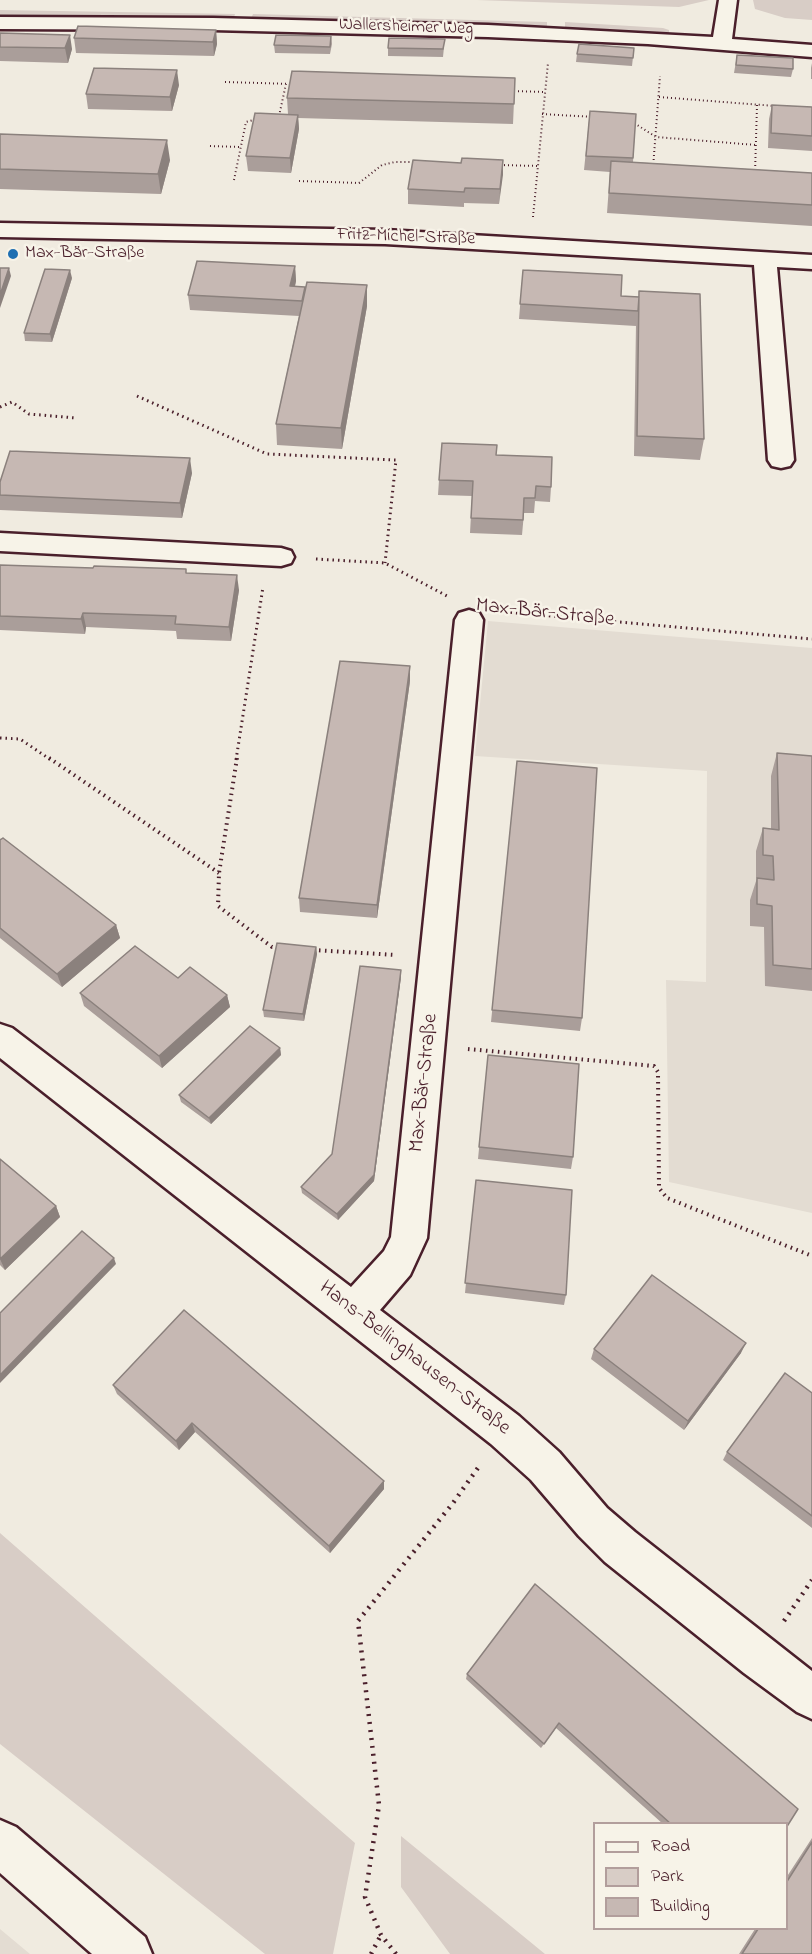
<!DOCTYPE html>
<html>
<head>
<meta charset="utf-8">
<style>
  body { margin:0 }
  #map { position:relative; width:812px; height:1954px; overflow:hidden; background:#f0ebe0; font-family:"Indie Flower",sans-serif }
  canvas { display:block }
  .legend { position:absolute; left:593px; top:1822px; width:195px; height:108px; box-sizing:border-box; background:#f7f3e8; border:2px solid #b29e9c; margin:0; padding:8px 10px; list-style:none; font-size:18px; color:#4a1f2b }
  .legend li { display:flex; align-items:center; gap:12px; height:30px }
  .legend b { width:30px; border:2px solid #b29e9c }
</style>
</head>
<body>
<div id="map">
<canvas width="812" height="1954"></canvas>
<ul class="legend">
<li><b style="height:8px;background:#f7f3e8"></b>Road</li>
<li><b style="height:16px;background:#d8cdc6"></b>Park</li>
<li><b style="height:16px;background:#c6b8b3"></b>Building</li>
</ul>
</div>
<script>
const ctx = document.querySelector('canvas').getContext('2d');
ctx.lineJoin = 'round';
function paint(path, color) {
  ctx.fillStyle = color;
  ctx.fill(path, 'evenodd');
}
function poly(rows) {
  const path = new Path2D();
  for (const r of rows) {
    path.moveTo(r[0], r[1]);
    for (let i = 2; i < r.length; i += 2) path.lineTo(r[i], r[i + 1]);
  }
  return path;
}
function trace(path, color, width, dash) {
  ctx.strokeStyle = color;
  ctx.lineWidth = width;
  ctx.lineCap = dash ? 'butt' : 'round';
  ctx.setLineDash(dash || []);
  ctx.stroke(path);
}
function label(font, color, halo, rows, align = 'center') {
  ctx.font = font + ' "Indie Flower",sans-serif';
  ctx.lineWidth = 5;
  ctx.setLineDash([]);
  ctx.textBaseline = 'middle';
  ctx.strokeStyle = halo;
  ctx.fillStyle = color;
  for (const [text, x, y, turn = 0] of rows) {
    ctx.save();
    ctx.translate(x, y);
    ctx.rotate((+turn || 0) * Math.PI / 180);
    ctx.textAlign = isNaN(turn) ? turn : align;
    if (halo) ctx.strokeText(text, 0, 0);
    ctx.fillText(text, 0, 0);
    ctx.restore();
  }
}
paint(poly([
  [488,621,812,648,812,1213,669,1182,666,980,706,982,707,771,475,756],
  [0,1929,30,1954,0,1954]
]), '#e3dcd2');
paint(poly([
  [477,0,709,0,679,7],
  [753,0,812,0,812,20,785,18,755,9],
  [0,10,235,14,233,21,0,19],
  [253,14,547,22,547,29,250,21],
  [565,22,663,28,669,30,669,33,665,35,565,30],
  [0,1533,355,1843,333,1954,265,1954,0,1744],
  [401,1836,545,1954,450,1954,401,1887]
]), '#d8cdc6');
const minor = poly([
  [719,0,737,0,732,39,812,45,812,57,648,44,488,37,213,30,0,29,0,17,213,18,488,25,713,37,719,0],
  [0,223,385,230,812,255,812,269,777,267,794,460,790,466,781,468,772,466,768,460,754,265,385,244,0,237,0,223],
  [0,533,281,548,291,551,294,557,291,563,281,566,0,551,0,533],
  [469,610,479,613,483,620,427,1238,410,1275,380,1310,519,1416,559,1452,607,1508,635,1532,812,1671,812,1719,797,1712,744,1673,605,1562,579,1536,531,1480,491,1444,0,1058,0,1024,12,1028,351,1287,384,1251,391,1237,455,620,459,613,469,610]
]);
const major = poly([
  [0,1820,16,1827,145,1937,152,1954,92,1954,0,1873,0,1820]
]);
trace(minor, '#4a1f2b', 5);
trace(major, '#4a1f2b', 5);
trace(poly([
  [225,82,292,84],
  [510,91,545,92],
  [659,97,775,106],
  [542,114,594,117],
  [279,116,286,84],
  [631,121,656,137,756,145],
  [210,146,240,147],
  [500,165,538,166],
  [653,168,660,76],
  [755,174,757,105],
  [234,180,246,122,257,119],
  [299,181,359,183,382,165,395,162,418,162],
  [533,217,548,63]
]), '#4a1f2b', 2, [1, 3]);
trace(poly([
  [137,396,267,454,396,460,385,563],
  [0,407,12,402,29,414,76,418],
  [316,559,385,563,447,596],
  [505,612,812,639],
  [0,738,20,739,51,760],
  [236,760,263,587]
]), '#4a1f2b', 3, [1.5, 4]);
trace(poly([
  [49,758,219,873],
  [237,758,219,873,218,906,272,947,279,947],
  [313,950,396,955],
  [468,1049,654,1066,658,1072,659,1188,667,1198,812,1256]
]), '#4a1f2b', 4, [1.5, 4.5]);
trace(poly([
  [784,1621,812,1580],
  [371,1954,381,1935],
  [396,1954,381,1935,365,1897,379,1805,358,1621,453,1503,480,1465]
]), '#4a1f2b', 4.5, [2, 6]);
paint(minor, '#f7f3e8');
paint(major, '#f7f3e8');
paint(poly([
  [216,30,217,44,214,56,76,53,74,38],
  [0,33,72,49,68,63,0,61],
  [331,36,332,44,330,54,275,53,274,45],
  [444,47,443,57,388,56,388,48],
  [634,48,632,66,576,62,577,54],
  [737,55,793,69,791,77,734,73],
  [812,63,812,79,811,79,811,68],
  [515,78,513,124,298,118,299,129,291,173,248,171,246,156,288,114,287,98],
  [179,85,172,111,88,109,86,94],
  [772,105,812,107,812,151,768,148,769,119],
  [590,111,636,114,633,162,812,173,812,226,607,213,610,172,584,170],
  [0,134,170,160,161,194,0,189],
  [503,160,499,204,464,203,464,207,408,204,408,189,461,163],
  [295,266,296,281,295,287,305,287,367,285,367,306,342,449,277,445,276,424,299,316,190,310,188,295],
  [523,270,621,296,639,297,639,291,704,439,700,460,634,456,636,324,636,326,519,319],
  [72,278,52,342,25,341,24,333],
  [496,455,551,487,550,502,535,501,534,513,524,513,522,535,470,533,472,496,438,495,439,480],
  [192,473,182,518,0,510,0,482],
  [0,565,186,573,239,590,231,641,177,639,176,631,86,627,85,634,0,630],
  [410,681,377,918,300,912,299,898],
  [777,753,812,756,812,991,765,986,764,927,750,926,750,900,757,878,766,879,756,878,756,851,763,828,771,829,771,776],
  [517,761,582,1018,580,1031,491,1022],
  [0,840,116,925,120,938,62,987,0,938],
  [316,947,317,954,304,1021,264,1017,263,1010],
  [401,977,374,1181,338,1220,302,1193,301,1187,332,1154],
  [178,978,227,995,230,1007,162,1068,84,1006,80,993],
  [280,1048,281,1055,211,1124,181,1102,179,1095],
  [488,1055,573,1157,571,1169,478,1159],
  [0,1159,56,1206,60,1217,5,1270,0,1265],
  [476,1180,566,1295,564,1305,465,1293],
  [594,1349,741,1353,684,1430,591,1359],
  [113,1385,384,1489,330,1553,195,1432,179,1450,117,1394],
  [812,1393,812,1528,723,1460,727,1452],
  [467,1674,786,1824,663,1824,556,1728,541,1748,466,1679],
  [812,1838,812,1953,811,1954,739,1954,755,1929,786,1929,786,1878]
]), '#aa9e9a');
paint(poly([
  [216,30,217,44,214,56,213,42],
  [70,35,72,49,68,63,65,48],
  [177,70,179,85,172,111,170,97],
  [298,115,299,129,291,173,290,158],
  [167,140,170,160,161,194,158,174],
  [503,160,503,175,499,204,500,189],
  [295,266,296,281,291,301,290,286],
  [9,268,11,276,0,308,0,295],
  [70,270,72,278,52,342,50,334],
  [367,285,367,306,342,449,341,428],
  [190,458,192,473,182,518,180,503],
  [237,575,239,590,231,641,229,627],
  [83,613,86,627,85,634,81,619],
  [410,666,410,681,377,918,377,905],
  [116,925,120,938,62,987,57,974],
  [316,947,317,954,304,1021,303,1014],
  [401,970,401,977,374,1181,338,1220,337,1214],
  [227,995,230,1007,162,1068,159,1056],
  [280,1048,281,1055,211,1124,209,1118],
  [56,1206,60,1217,5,1270,0,1259],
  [114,1258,116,1264,0,1383,0,1375],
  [746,1343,741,1353,684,1430,688,1421],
  [192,1423,195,1432,179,1450,176,1441],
  [384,1481,384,1489,330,1553,329,1546]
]), '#8b817d');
const building = poly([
  [78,26,216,30,213,42,74,38,78,26],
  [0,33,70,35,65,48,0,47,0,33],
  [276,35,331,36,330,47,274,45,276,35],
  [389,38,445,39,443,49,388,48,389,38],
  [579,44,634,48,633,58,577,54,579,44],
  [737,55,793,58,793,69,736,65,737,55],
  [94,68,177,70,170,97,86,94,94,68],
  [292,71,515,78,514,104,287,98,292,71],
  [772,105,812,107,812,136,771,133,772,105],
  [590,111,636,114,633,158,586,156,590,111],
  [255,113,298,115,290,158,246,156,255,113],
  [0,134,167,140,158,174,0,169,0,134],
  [462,158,503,160,500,189,465,188,464,192,408,189,413,160,461,163,462,158],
  [611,161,812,173,812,205,609,193,611,161],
  [197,261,295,266,290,286,305,287,302,301,188,295,197,261],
  [0,268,9,268,0,295,0,268],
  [45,269,70,270,50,334,24,333,45,269],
  [523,270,622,275,621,296,639,297,638,311,520,304,523,270],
  [307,282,367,285,341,428,276,424,307,282],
  [639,291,700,294,704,439,637,436,639,291],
  [442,443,497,445,496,455,552,457,551,487,536,486,535,498,524,498,523,520,471,518,473,481,439,480,442,443],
  [10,451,190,458,180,503,0,495,0,482,10,451],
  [0,565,93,568,94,566,186,569,186,573,237,575,229,627,175,624,176,616,83,613,81,619,0,616,0,565],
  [340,661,410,666,377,905,299,898,340,661],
  [777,753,812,756,812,969,773,965,772,906,757,904,757,878,774,880,773,856,763,855,763,828,779,830,777,753],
  [517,761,597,768,582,1018,492,1010,517,761],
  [3,838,116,925,57,974,0,928,0,840,3,838],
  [277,943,316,947,303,1014,263,1010,277,943],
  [135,946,178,978,190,967,227,995,159,1056,80,993,135,946],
  [360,966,401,970,374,1175,337,1214,301,1187,332,1154,360,966],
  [250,1026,280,1048,209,1118,179,1095,250,1026],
  [488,1055,579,1064,573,1157,479,1147,488,1055],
  [0,1159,56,1206,0,1259,0,1159],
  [476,1180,572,1190,566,1295,465,1283,476,1180],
  [82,1231,114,1258,0,1375,0,1313,82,1231],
  [652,1275,746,1343,688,1421,594,1349,652,1275],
  [184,1310,384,1481,329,1546,192,1423,176,1441,113,1385,184,1310],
  [785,1373,812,1393,812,1516,727,1452,785,1373],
  [535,1584,798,1809,786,1828,786,1824,671,1824,559,1723,544,1744,467,1674,535,1584],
  [812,1842,812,1953,811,1954,742,1954,758,1929,786,1929,786,1883,812,1842]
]);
paint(building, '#c6b8b3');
trace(building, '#8b817d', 1.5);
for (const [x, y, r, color] of [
  [13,254,6,"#1f6fb2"]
]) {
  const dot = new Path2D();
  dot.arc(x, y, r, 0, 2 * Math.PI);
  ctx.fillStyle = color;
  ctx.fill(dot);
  trace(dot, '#f7f3e8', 2);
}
label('18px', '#4a1f2b', '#f7f3e8', [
  ["Wallersheimer Weg",406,28,2],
  ["Fritz-Michel-Straße",406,238,2]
]);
label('18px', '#4a1f2b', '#f7f3e8', [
  ["Max-Bär-Straße",25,254]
], 'left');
label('21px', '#4a1f2b', '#f7f3e8', [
  ["Max-Bär-Straße",545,614,6],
  ["Max-Bär-Straße",425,1083,-84],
  ["Hans-Bellinghausen-Straße",414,1359,38]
]);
</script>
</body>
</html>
